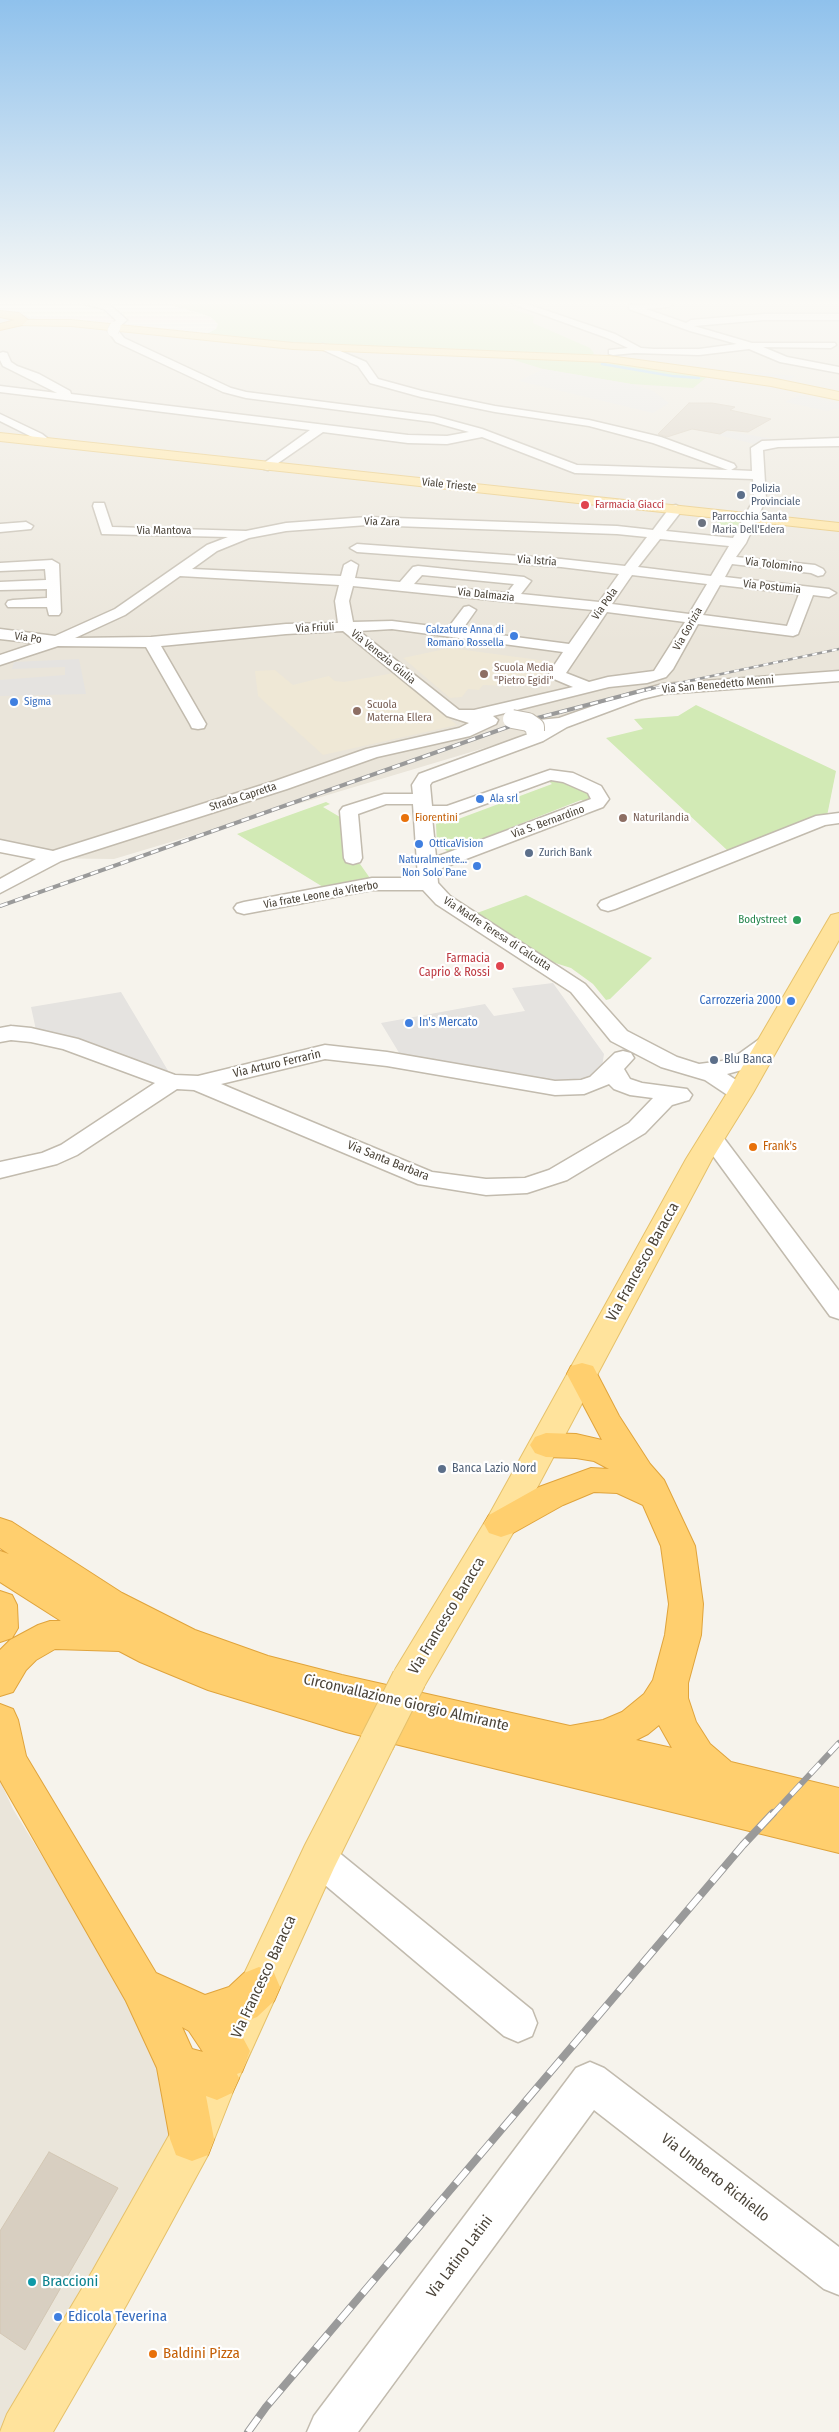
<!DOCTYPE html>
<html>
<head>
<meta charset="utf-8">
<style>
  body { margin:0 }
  canvas { display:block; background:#f6f3ec }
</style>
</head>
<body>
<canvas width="839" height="2432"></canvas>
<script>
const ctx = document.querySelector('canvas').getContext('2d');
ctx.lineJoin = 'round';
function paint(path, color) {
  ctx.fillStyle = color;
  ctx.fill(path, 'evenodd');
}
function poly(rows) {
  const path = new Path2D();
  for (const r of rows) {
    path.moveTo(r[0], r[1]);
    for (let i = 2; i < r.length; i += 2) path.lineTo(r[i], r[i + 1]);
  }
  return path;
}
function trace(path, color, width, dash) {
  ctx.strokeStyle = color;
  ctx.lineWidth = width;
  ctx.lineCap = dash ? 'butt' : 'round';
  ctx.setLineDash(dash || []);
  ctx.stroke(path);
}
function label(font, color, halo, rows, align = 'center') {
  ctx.font = font + ' "Fira Sans Condensed",sans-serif';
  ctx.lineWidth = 4.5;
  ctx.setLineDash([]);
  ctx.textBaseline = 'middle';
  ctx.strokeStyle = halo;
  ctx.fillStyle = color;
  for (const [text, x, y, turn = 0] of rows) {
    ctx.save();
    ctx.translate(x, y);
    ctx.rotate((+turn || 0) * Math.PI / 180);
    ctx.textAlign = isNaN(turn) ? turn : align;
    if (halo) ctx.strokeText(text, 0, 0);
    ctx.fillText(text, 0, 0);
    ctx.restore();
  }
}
paint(poly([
  [478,304,839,304,839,523,0,435,0,312,14,312,36,319,206,336],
  [0,440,839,531,839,680,668,693,114,859,27,858,0,853],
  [0,1781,13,1809,127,1994,175,2095,171,2151,6,2432,0,2432]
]), '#eae5da');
paint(poly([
  [450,648,554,662,544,672,548,676,542,680,520,681,510,686,483,685,479,690,468,689,462,697,450,698,403,658],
  [275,670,293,685,329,676,335,681,344,682,394,673,457,725,323,755,258,696,255,671]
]), '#efe8d6');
paint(poly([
  [168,304,495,304,534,316,533,323,590,348,594,353,591,356,306,345,203,336,216,329,218,324,214,320,209,316],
  [501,356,620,364,707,377,693,388,631,384,543,369],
  [720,518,741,520,734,534,712,532],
  [696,705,836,771,827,816,755,845,727,850,606,738,643,729,634,719,678,716],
  [556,779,592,793,592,799,587,802,581,800,461,847,462,851,447,851,437,845,436,824,441,822,445,824,552,784,547,780],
  [326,802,330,804,323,807,345,820,342,821,346,863,360,864,372,881,323,887,237,834],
  [526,895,652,958,610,999,606,1000,593,984,571,968,552,962,477,913]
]), '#d2eab5');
paint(poly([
  [682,365,716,369,796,376,786,382,687,369],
  [543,369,631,384,653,391,669,403,653,413,519,381],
  [800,395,839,403,839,408,827,411,785,402],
  [727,431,779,440,758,445,718,435],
  [79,659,86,694,0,696,0,680,65,675,65,667,12,669,14,662],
  [553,983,604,1054,602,1067,591,1076,579,1080,556,1081,499,1073,401,1056,381,1023,485,1004,494,1016,525,1011,512,988],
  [121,992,170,1074,36,1030,31,1007]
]), '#e5e3e0');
trace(poly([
  [602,364,672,376,699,378]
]), '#a9d4f2', 2.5);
const building = poly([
  [689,403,712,403,735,407,730,410,771,419,748,432,727,430,720,434,692,429,667,437,658,434,689,403],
  [49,2152,118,2188,25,2350,0,2333,0,2231,49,2152]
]);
paint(building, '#d8cfc1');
trace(building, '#d3c7b4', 1);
const minor = poly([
  [84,304,110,305,127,320,117,329,124,338,231,388,246,392,434,416,482,429,577,465,728,470,653,443,589,426,495,412,421,397,370,383,358,366,317,347,322,344,326,345,366,362,378,379,422,391,495,406,589,420,661,437,734,464,736,467,731,470,752,471,751,448,762,441,839,438,839,446,778,447,763,450,766,499,746,543,736,557,815,565,823,569,825,572,823,575,818,576,811,573,732,564,725,577,829,589,836,593,829,597,813,595,798,634,793,636,698,624,673,669,666,677,647,683,609,687,493,716,498,720,496,724,470,736,377,757,287,789,61,861,0,893,0,879,36,859,0,852,0,840,53,851,275,781,366,749,459,728,469,723,447,716,343,631,286,634,161,646,206,724,204,728,198,729,192,728,190,724,146,647,58,646,0,665,0,655,36,643,0,639,0,629,55,636,115,609,207,545,228,537,102,534,93,506,94,503,104,503,112,527,246,531,286,523,367,517,617,526,653,530,671,506,676,505,683,509,666,531,733,538,754,499,753,479,575,473,482,437,447,444,408,443,323,432,268,470,264,469,262,466,264,463,310,430,0,392,0,386,57,393,3,366,0,360,0,353,3,352,7,353,11,362,17,366,39,374,70,391,71,394,408,435,447,436,469,432,433,422,246,398,223,392,116,342,108,331,116,320,104,309,84,304],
  [367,525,617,534,647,537,625,566,561,559,357,544,350,548,357,552,561,567,619,574,599,602,521,594,531,581,524,577,418,566,413,567,400,582,355,578,358,565,351,561,344,565,341,576,192,569,217,551,249,538,286,531,367,525],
  [660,539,729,546,711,576,638,567,660,539],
  [422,575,514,584,507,593,414,584,422,575],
  [632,575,707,584,689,614,612,604,632,575],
  [180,576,339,585,335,601,338,623,286,624,151,637,75,638,125,615,180,576],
  [720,585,799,594,787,626,703,615,720,585],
  [353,586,511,602,593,610,569,644,462,630,476,610,469,606,464,607,448,628,392,621,353,622,349,601,353,586],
  [607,612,685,622,654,671,608,677,589,682,566,673,607,612],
  [392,629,563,652,549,673,554,679,573,687,474,710,459,710,359,631,392,629],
  [513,304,527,304,615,334,641,348,654,349,699,349,737,344,690,331,629,309,629,305,673,304,668,307,646,309,686,323,691,320,763,314,839,314,839,320,763,320,694,326,752,343,835,343,836,345,831,348,763,347,787,357,839,367,839,373,780,362,749,349,699,355,634,353,613,355,609,354,609,350,628,348,607,338,513,304],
  [0,414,42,434,47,438,43,444,35,444,34,438,0,421,0,414],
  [26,522,33,526,31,529,0,532,0,524,26,522],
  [52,560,59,564,61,612,59,615,49,615,47,607,8,607,6,604,8,601,13,600,47,598,47,589,0,590,0,582,46,580,45,569,0,571,0,563,52,560],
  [839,671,839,681,663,694,642,699,567,727,543,741,432,782,430,785,432,806,447,806,550,770,573,773,601,786,609,799,603,807,437,870,438,883,450,896,585,984,627,1031,677,1057,699,1064,722,1061,733,1058,761,1038,769,1036,777,1038,780,1043,777,1048,749,1068,727,1074,748,1088,751,1093,748,1098,740,1100,732,1098,705,1080,661,1067,611,1041,571,992,436,904,423,890,372,890,244,914,237,912,234,908,237,904,244,902,372,878,418,878,413,804,386,804,358,814,362,858,360,862,353,864,346,862,344,858,340,811,343,807,384,794,413,794,412,785,419,774,531,733,541,728,537,724,539,720,559,718,630,693,663,684,839,671],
  [551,780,563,782,588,793,591,799,436,857,432,817,455,815,551,780],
  [839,813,839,823,825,825,615,909,608,911,601,909,598,905,601,901,816,816,839,813],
  [11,1026,31,1028,78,1039,175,1075,198,1076,325,1045,387,1052,555,1081,581,1080,590,1077,615,1053,623,1051,631,1053,634,1058,624,1069,630,1079,642,1083,687,1089,692,1095,689,1100,672,1105,645,1133,567,1180,527,1193,486,1195,418,1184,194,1090,177,1089,77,1155,57,1164,0,1178,0,1162,42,1153,61,1145,155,1083,63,1049,31,1042,11,1040,0,1042,0,1028,11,1026],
  [325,1059,387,1066,555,1095,584,1094,609,1084,614,1089,630,1095,653,1098,629,1123,549,1170,525,1178,486,1179,432,1172,221,1084,325,1059],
  [712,1131,720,1133,839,1291,839,1319,830,1316,700,1138,704,1133,712,1131],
  [319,1842,332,1847,532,2010,537,2023,532,2036,518,2042,504,2036,306,1869,301,1858,306,1847,319,1842],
  [590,2062,604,2068,839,2247,839,2295,824,2289,594,2110,358,2432,307,2432,314,2416,576,2068,590,2062]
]);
const major = poly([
  [18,320,71,320,293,343,609,356,771,378,839,392,839,400,771,386,607,362,293,349,71,326,14,325,13,323,18,320],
  [0,433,839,523,839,531,0,441,0,433],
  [839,913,839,940,753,1093,712,1159,513,1533,422,1690,409,1694,396,1690,391,1679,396,1668,489,1515,686,1159,727,1093,828,920,831,915,839,913],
  [377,1726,390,1731,396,1742,334,1868,234,2089,208,2155,127,2304,53,2432,0,2432,7,2414,93,2270,176,2123,202,2063,305,1845,364,1731,377,1726]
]);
const highway = poly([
  [0,311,19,313,28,320,22,325,0,330,0,324,15,320,0,317,0,311],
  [582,1363,593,1366,619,1416,650,1464,664,1480,695,1546,703,1604,701,1635,688,1683,688,1698,696,1722,710,1744,731,1762,839,1788,839,1853,346,1732,208,1690,140,1662,119,1651,55,1649,36,1660,26,1670,13,1692,0,1696,0,1650,10,1640,38,1625,50,1621,61,1621,0,1582,0,1551,9,1554,0,1548,0,1518,12,1522,122,1593,195,1630,268,1656,342,1675,570,1726,603,1720,622,1712,644,1694,653,1680,665,1635,669,1604,661,1546,643,1505,617,1493,594,1492,563,1505,513,1533,501,1537,489,1533,484,1524,489,1515,539,1487,591,1468,609,1469,594,1461,576,1458,546,1457,535,1453,530,1445,535,1437,546,1433,576,1434,602,1440,567,1374,571,1366,582,1363],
  [659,1725,672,1748,636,1740,648,1734,659,1725],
  [0,1591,12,1595,17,1605,18,1628,12,1638,0,1642,0,1591],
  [0,1704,13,1709,18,1720,26,1756,156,1973,205,1995,229,1987,244,1973,259,1967,274,1973,280,1987,274,2001,257,2017,236,2025,250,2051,242,2072,237,2074,239,2078,232,2093,217,2100,206,2096,214,2139,208,2155,192,2161,176,2155,170,2139,157,2068,126,2001,0,1780,0,1704],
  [182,2027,189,2031,203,2052,192,2049,182,2027]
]);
trace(minor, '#c2bbae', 3);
trace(major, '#e6c16a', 2);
trace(highway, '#e0a43c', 2);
paint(minor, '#fff');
paint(major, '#ffe39c');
paint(highway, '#ffcf6e');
const railFar3 = poly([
  [646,690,839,649]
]);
const railFar2 = poly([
  [0,906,522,722,652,688]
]);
const railFar1 = poly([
  [772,1815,839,1743]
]);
const rail = poly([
  [248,2432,266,2407,743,1845,773,1813]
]);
trace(railFar3, '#9a9a9a', 2.5);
trace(railFar2, '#9a9a9a', 4);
trace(railFar1, '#9a9a9a', 6);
trace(rail, '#9a9a9a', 8);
trace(railFar3, '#fff', 2, [5]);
trace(railFar2, '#fff', 2.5, [8]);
trace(railFar1, '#fff', 4.5, [14]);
trace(rail, '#fff', 6, [18]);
const minorBridgeFar1 = poly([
  [113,331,115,327]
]);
const minorBridge = poly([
  [512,719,528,722,535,727,535,731]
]);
const majorBridge = poly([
  [377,1742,409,1679]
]);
trace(minorBridgeFar1, '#c2bbae', 12, []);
trace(minorBridge, '#c2bbae', 20, []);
trace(majorBridge, '#e6c16a', 36, []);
trace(minorBridgeFar1, '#fff', 11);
trace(minorBridge, '#fff', 18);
trace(majorBridge, '#ffe39c', 34);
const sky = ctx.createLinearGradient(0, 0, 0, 644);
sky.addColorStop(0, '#8fc1ec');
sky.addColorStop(0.47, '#fbfaf6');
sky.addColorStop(1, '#fbfaf600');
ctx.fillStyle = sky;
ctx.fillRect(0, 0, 839, 644);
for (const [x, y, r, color] of [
  [741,495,5,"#5c6f8a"],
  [585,505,5,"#e0444e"],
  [702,523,5,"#6b7280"],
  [514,636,5,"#3f7fe0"],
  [484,674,5,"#8d6e63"],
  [14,702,5,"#3f7fe0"],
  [357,711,5,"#8d6e63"],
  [480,799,5,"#3f7fe0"],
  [405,818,5,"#e8710a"],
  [623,818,5,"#8d6e63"],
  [419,844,5,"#3f7fe0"],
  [529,853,5,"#5c6f8a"],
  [477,866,5,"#3f7fe0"],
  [797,920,5,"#2e9e5b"],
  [500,966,5,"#e0444e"],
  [791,1001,5,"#3f7fe0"],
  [409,1023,5,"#3f7fe0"],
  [714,1060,5,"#5c6f8a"],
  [753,1147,5,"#e8710a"],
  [442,1469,5,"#5c6f8a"],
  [32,2282,5,"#0f9aa8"],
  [58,2317,5,"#3f7fe0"],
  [153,2354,5,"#e8710a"]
]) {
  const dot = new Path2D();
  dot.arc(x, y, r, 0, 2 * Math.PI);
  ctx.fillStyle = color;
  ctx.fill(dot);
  trace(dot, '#fff', 2);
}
label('11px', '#4b4439', '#fff', [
  ["Viale Trieste",449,485,6],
  ["Via Zara",382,522,1],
  ["Via Mantova",164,531],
  ["Via Istria",537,561,4],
  ["Via Tolomino",774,565,7],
  ["Via Postumia",772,587,6],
  ["Via Dalmazia",486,595,6],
  ["Via Pola",605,604,-55],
  ["Via Friuli",315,628,-3],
  ["Via Gorizia",688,629,-60],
  ["Via Po",28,638,8],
  ["Via Venezia Giulia",383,657,39],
  ["Via San Benedetto Menni",718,685,-5],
  ["Strada Capretta",243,797,-18],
  ["Via S. Bernardino",548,822,-20],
  ["Via frate Leone da Viterbo",321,895,-10],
  ["Via Madre Teresa di Calcutta",497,934,33]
]);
label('11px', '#4e5e75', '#fff', [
  ["Polizia",751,489],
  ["Provinciale",751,502],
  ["Zurich Bank",539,853]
], 'left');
label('11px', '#be3a42', '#fff', [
  ["Farmacia Giacci",595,505]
], 'left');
label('11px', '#5b616d', '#fff', [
  ["Parrocchia Santa",712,517],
  ["Maria Dell'Edera",712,530]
], 'left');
label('11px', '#366cbe', '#fff', [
  ["Calzature Anna di",504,630,"right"],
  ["Romano Rossella",504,643,"right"],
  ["Sigma",24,702],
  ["Ala srl",490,799],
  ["OtticaVision",429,844],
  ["Naturalmente...",467,860,"right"],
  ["Non Solo Pane",467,873,"right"]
], 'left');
label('11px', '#785e54', '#fff', [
  ["Scuola Media",494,668],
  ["\"Pietro Egidi\"",494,681],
  ["Scuola",367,705],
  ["Materna Ellera",367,718],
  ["Naturilandia",633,818]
], 'left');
label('11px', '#c56008', '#fff', [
  ["Fiorentini",415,818]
], 'left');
label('11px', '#27864d', '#fff', [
  ["Bodystreet",787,920]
], 'right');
label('12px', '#be3a42', '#fff', [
  ["Farmacia",490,959],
  ["Caprio & Rossi",490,973]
], 'right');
label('12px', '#366cbe', '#fff', [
  ["Carrozzeria 2000",781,1001],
  ["In's Mercato",419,1023,"left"]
], 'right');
label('12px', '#4e5e75', '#fff', [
  ["Blu Banca",724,1060],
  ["Banca Lazio Nord",452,1469]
], 'left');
label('12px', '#4b4439', '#fff', [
  ["Via Arturo Ferrarin",277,1064,-13],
  ["Via Santa Barbara",388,1161,22]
]);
label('12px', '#c56008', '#fff', [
  ["Frank's",763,1147]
], 'left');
label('15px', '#4b4439', '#fff', [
  ["Via Francesco Baracca",643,1262,-61],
  ["Via Francesco Baracca",447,1616,-59],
  ["Circonvallazione Giorgio Almirante",406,1703,13],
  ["Via Francesco Baracca",264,1977,-65],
  ["Via Umberto Richiello",715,2178,38],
  ["Via Latino Latini",460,2257,-53]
]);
label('15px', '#0d838f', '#fff', [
  ["Braccioni",42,2282]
], 'left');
label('15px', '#366cbe', '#fff', [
  ["Edicola Teverina",68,2317]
], 'left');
label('15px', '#c56008', '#fff', [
  ["Baldini Pizza",163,2354]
], 'left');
</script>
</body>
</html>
